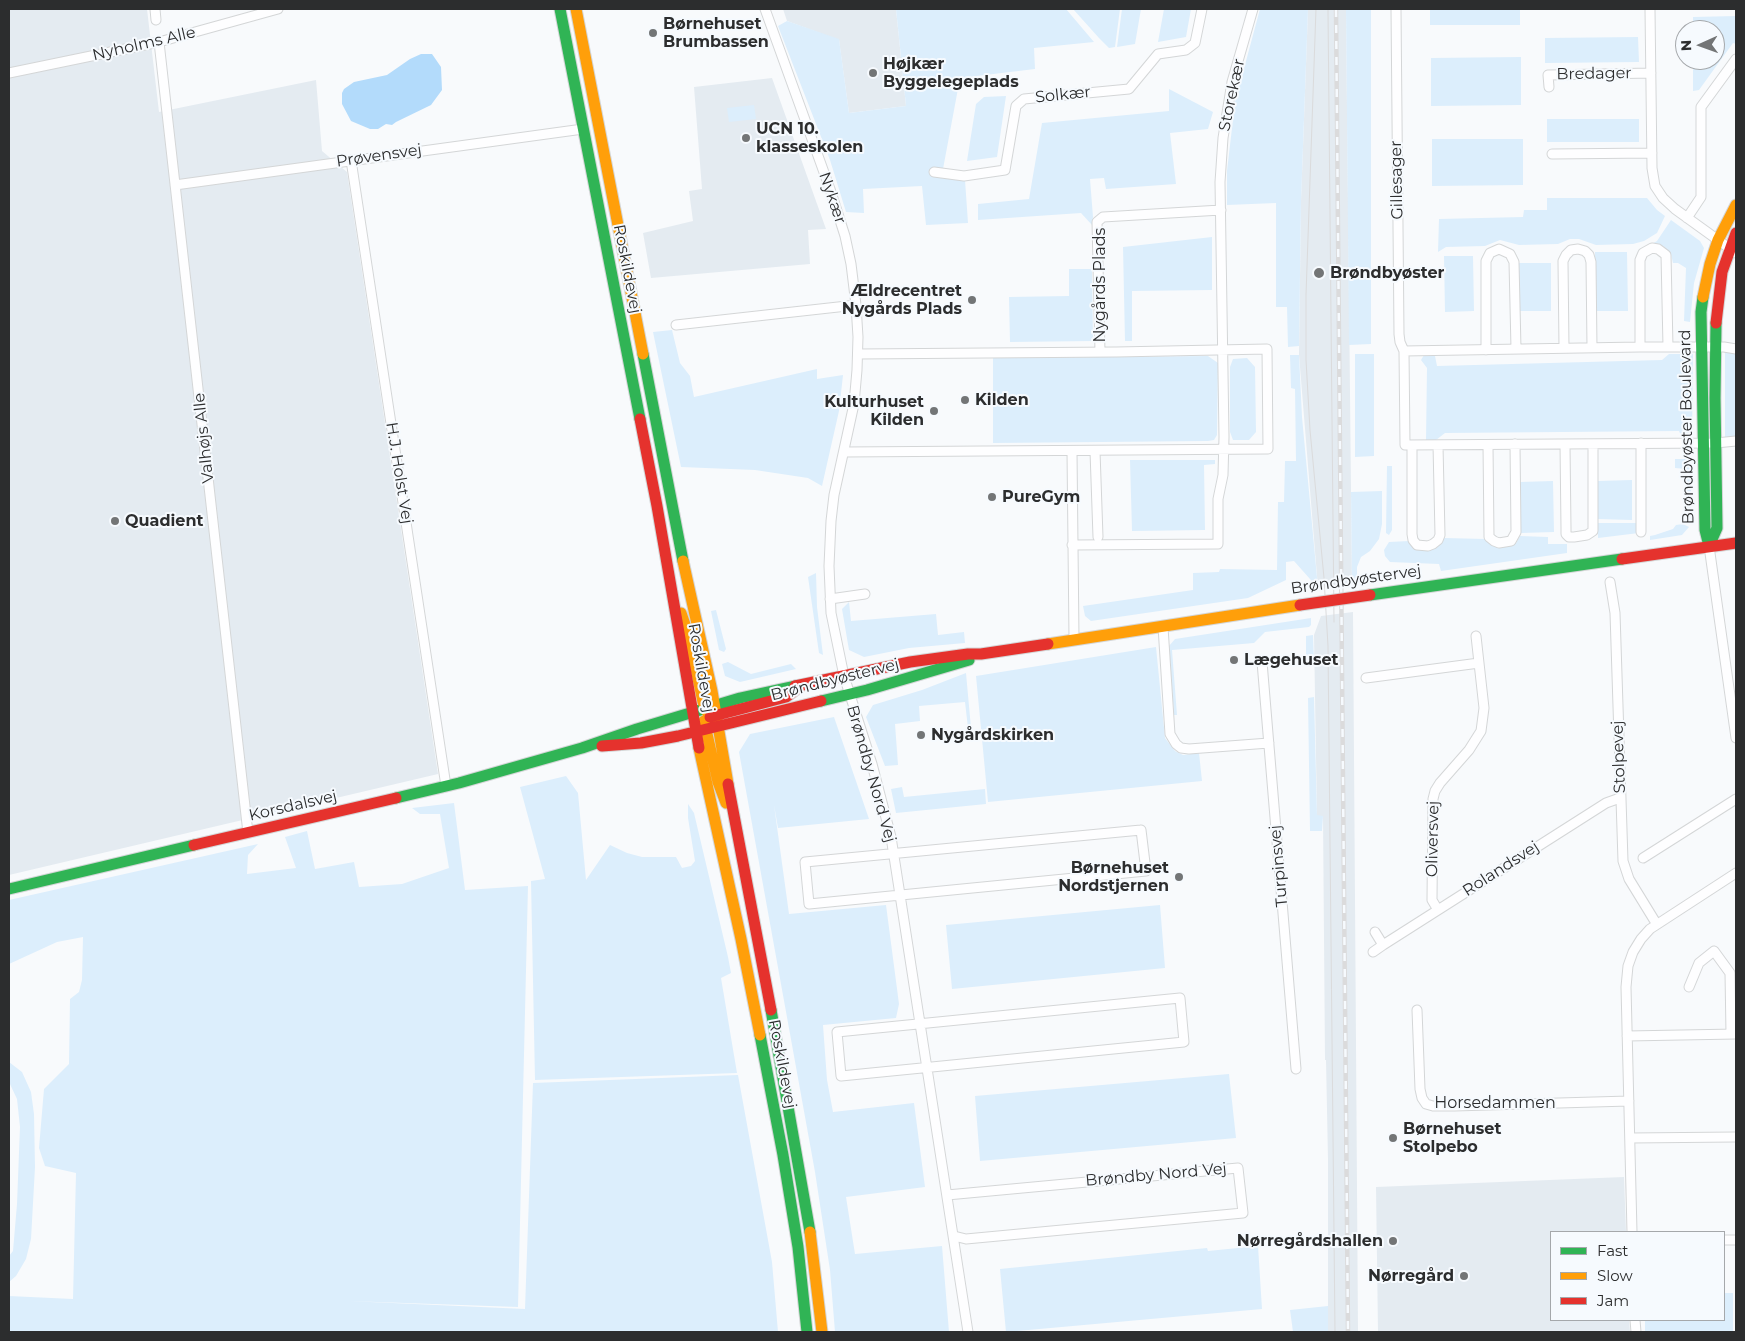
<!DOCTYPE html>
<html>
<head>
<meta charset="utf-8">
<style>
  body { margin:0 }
  #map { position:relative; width:1745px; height:1341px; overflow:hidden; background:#f8fafc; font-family:Montserrat,sans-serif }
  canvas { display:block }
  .frame { position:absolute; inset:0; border:10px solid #2c2d2e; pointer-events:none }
  .legend { position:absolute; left:1550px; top:1231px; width:175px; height:90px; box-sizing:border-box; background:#f6fafe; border:1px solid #a5a8ab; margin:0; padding:6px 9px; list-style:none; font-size:15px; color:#2c2d2e }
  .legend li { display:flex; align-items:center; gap:10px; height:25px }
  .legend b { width:25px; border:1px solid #a5a8ab }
  .north { position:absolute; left:1675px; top:20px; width:50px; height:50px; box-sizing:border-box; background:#f6fafe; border:1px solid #a5a8ab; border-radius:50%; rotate:268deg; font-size:14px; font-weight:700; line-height:20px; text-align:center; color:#2c2d2e }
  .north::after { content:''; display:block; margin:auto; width:18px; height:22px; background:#737576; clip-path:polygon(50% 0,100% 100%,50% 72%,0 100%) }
</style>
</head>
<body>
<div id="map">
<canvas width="1745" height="1341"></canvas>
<div class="frame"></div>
<ul class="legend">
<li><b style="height:6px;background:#30b455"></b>Fast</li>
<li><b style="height:6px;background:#ff9f0a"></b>Slow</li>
<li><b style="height:6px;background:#e5322d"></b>Jam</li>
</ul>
<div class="north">N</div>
</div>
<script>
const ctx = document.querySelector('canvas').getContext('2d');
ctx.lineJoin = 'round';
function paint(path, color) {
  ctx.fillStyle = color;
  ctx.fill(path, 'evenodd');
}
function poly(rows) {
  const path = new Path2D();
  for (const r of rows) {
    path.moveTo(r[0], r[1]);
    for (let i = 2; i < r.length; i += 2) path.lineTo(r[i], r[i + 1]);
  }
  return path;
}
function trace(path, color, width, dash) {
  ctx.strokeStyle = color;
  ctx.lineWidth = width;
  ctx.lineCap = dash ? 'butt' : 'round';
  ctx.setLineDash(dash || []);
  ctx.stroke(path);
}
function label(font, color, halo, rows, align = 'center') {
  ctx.font = font + ' Montserrat,sans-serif';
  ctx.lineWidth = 4;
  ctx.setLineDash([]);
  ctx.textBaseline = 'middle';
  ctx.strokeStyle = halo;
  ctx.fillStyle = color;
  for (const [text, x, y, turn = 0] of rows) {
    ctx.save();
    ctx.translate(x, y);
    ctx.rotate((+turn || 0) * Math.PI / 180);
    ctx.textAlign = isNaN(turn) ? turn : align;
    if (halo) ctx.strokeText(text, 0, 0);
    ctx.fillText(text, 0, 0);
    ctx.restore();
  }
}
paint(poly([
  [9,9,147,9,159,112,316,80,322,151,347,172,438,774,9,875],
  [783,9,896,9,906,106,849,113,839,40,787,21],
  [1308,9,1346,9,1352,584,1318,588,1299,355,1301,201],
  [772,78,826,229,808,230,810,264,651,278,643,233,693,221,689,191,702,189,694,87],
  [1353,612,1358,1332,1328,1332,1328,1160,1326,1060,1325,1060,1323,816,1317,816,1314,635,1321,616],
  [1624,1177,1626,1232,1551,1232,1551,1320,1629,1320,1630,1332,1378,1332,1376,1187]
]), '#e4ebf1');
paint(poly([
  [896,9,1066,9,1094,42,1034,48,1035,69,960,78,943,169,965,180,968,223,926,225,922,186,863,189,864,213,846,212,830,160,778,26,787,21,839,39,849,113,906,106],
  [1073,9,1120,9,1115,47,1109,48,1099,38],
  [1122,9,1141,9,1135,44,1117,47],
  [1164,9,1191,9,1186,37,1158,42],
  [1260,9,1308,9,1301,201,1299,346,1288,347,1287,307,1276,307,1276,203,1227,205,1227,171,1235,102],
  [1346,9,1371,9,1371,344,1349,345],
  [1430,9,1520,9,1520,25,1430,25],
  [1736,16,1736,44,1733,43,1699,90,1693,91,1693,60,1715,60,1715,30,1693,30,1693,17],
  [1638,37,1639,62,1545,63,1545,38],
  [1521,57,1521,105,1431,106,1431,58],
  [1169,89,1213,112,1208,129,1170,133,1176,184,1106,189,1104,178,1090,179,1093,217,1092,225,1081,213,978,220,978,204,1029,199,1042,123,1169,111],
  [1006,96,997,157,967,161,976,104,984,97],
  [754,105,756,119,729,122,727,108],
  [1547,119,1639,119,1639,142,1547,142],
  [1432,139,1523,139,1523,185,1432,186],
  [1547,198,1647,198,1657,210,1665,216,1657,233,1644,241,1633,244,1596,245,1579,239,1570,239,1558,244,1519,245,1500,240,1485,246,1446,247,1438,252,1439,219,1523,217,1524,210,1547,210],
  [1671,220,1700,241,1704,248,1694,283,1690,322,1684,321,1686,268,1678,263,1673,263,1671,254,1663,246,1650,245,1657,241],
  [1212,237,1212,290,1132,291,1132,341,1125,341,1123,247],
  [1595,252,1627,252,1628,311,1595,311],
  [1444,256,1473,256,1474,311,1445,312],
  [1518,263,1551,263,1551,311,1518,311],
  [1069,269,1092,269,1093,341,1010,342,1009,297,1069,296],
  [672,330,680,363,690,376,694,397,817,369,817,379,843,375,839,411,822,486,808,478,755,470,681,467,653,332],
  [1725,351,1736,352,1736,439,1725,440],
  [1355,354,1374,354,1374,456,1355,457],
  [1669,354,1693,354,1692,438,1682,438,1679,431,1445,433,1436,440,1426,440,1427,368,1421,360,1424,355,1435,356,1437,366,1662,360],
  [1290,355,1299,355,1302,417,1318,588,1294,561,1286,562,1286,580,1248,598,1091,621,1085,616,1083,606,1193,590,1193,573,1219,572,1220,569,1277,570,1278,502,1284,502,1285,461,1296,461,1295,389,1291,388],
  [1208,356,1218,363,1217,435,1214,440,1208,441,993,443,993,358],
  [1247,358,1255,367,1256,432,1249,440,1233,440,1230,432,1230,367,1233,359],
  [1675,459,1688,459,1691,464,1691,522,1686,519,1686,469,1675,468],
  [1130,460,1215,460,1215,464,1204,465,1205,530,1132,531],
  [1387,466,1392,466,1392,530,1389,535,1386,533],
  [1632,480,1632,520,1597,519,1598,481],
  [1553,481,1554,532,1521,533,1520,482],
  [1382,491,1382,524,1379,539,1370,551,1361,557,1357,567,1357,582,1352,584,1351,492],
  [1598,523,1639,523,1639,533,1598,538],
  [1683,524,1689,527,1682,535,1650,540,1650,536,1655,535,1673,529,1676,525],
  [1520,536,1548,537,1548,544,1567,544,1567,553,1441,571,1439,564,1390,562,1385,556,1384,550,1389,542,1409,541,1439,544,1444,538,1486,539,1500,547,1516,543],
  [816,573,817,607,823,655,819,653,808,577],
  [849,602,851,621,936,614,938,635,964,632,965,643,909,648,864,657,849,650,842,609],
  [716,610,726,649,724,652,719,650,711,611],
  [1311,618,1311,625,1309,627,1265,632,1254,643,1172,650,1177,715,1174,715,1169,646,1175,639],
  [1313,635,1314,662,1306,662,1306,636],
  [1156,647,1165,738,1175,751,1183,755,1199,753,1202,781,988,802,976,676],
  [728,662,751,674,791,664,796,669,740,682,725,676,722,664],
  [966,673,971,728,968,728,965,702,919,706,920,721,895,724,898,765,885,766,866,717,873,705,922,690],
  [1314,697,1317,815,1323,816,1322,831,1310,831,1308,698],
  [834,717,869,819,778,828,774,805,789,914,886,905,899,1004,896,1018,823,1025,827,1080,833,1112,914,1103,925,1187,846,1197,855,1254,942,1246,949,1332,835,1332,830,1270,815,1172,739,752,750,734],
  [566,776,578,793,586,880,610,845,627,853,642,857,676,857,682,868,691,866,695,861,688,818,688,804,694,813,728,957,731,973,721,978,737,1073,535,1080,531,881,545,879,520,787],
  [902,787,904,797,985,789,986,804,896,813,891,789],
  [454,803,465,890,528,886,518,1307,348,1301,525,1309,533,1083,738,1075,772,1262,778,1332,9,1332,9,1296,73,1299,76,1173,45,1166,39,1148,44,1089,69,1064,70,999,79,992,82,980,83,937,57,942,9,964,9,900,258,844,248,855,247,874,296,868,285,837,307,831,315,869,354,862,359,887,402,884,449,868,440,814,420,814,412,808],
  [1160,905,1165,968,952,989,946,925],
  [9,1062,22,1072,31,1092,34,1114,35,1167,31,1239,26,1259,16,1276,9,1282,9,1256,13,1251,17,1204,20,1127,17,1099,9,1082],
  [1229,1074,1236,1138,980,1161,975,1096],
  [1258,1246,1262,1309,1006,1332,1000,1269,1207,1248,1208,1251],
  [1724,1293,1733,1293,1733,1332,1645,1332,1645,1320,1724,1320],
  [1328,1306,1328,1332,1293,1332,1290,1310]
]), '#dceefc');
paint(poly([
  [421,54,432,54,441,67,442,90,431,105,396,122,392,125,386,124,378,129,370,129,351,121,342,104,342,93,344,89,354,82,387,75,410,59]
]), '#b3dbfb');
const street = poly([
  [155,9,156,20],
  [765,9,830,189,845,236,851,264,856,305,858,337,857,370,854,404,834,495,831,521,829,566,831,613,844,676,872,764,891,837,968,1332],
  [1396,9,1399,334,1400,342,1404,351,1405,445,1716,443,1736,441],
  [1650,9,1652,168,1655,186,1663,198,1675,209,1736,253],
  [159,42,248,833],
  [9,73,159,42,278,9],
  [1549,87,1548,75,1651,73],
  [1552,154,1652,153],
  [351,160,446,786],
  [934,172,964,176,1005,170,1016,106,1024,99,1129,89,1158,54,1186,50,1195,43,1202,9],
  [175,185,583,129],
  [1687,218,1701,197,1701,107,1736,59],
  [676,325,856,305],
  [1640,347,1640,260,1643,253,1652,248,1658,249,1666,255,1668,347],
  [1564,348,1563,261,1566,255,1571,250,1578,249,1585,251,1589,255,1591,262,1592,348],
  [1486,350,1486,261,1490,253,1499,249,1510,254,1514,262,1516,349],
  [1404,351,1640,347,1724,347,1736,349],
  [1100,352,1097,222,1103,217,1221,210],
  [1641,443,1641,532],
  [1565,444,1566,529,1566,534,1569,537,1574,537,1587,535,1593,531,1593,444],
  [1412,445,1412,534,1413,540,1417,545,1428,546,1433,544,1438,540,1440,535,1438,445],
  [1488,445,1489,537,1494,541,1499,543,1511,541,1516,532,1515,444],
  [1072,451,1074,639],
  [1095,451,1098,537],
  [844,452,1268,449,1267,349,1116,352,858,354],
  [1072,545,1218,544,1218,499,1223,475,1224,437,1220,182,1223,138,1232,82,1253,9],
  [1709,546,1736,738],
  [1610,582,1615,613,1623,861,1629,879,1656,923],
  [830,599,865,594],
  [1163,627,1170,734,1176,744,1181,748,1189,749,1269,743],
  [1262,662,1296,1069],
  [1366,678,1479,663],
  [1141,830,1146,871,809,904,805,862,1141,830],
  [1643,858,1736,799],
  [1438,910,1432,900,1433,799,1435,791,1440,783,1469,750,1481,731,1484,708,1476,636],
  [1375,932,1383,945,1606,803,1620,798],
  [1373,952,1383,945],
  [1689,987,1699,963,1714,951,1730,973,1731,1034],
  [1180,998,1184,1042,841,1076,837,1032,1180,998],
  [1417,1010,1420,1089,1422,1098,1426,1104,1433,1106,1454,1106,1629,1101],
  [1627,1036,1736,1034],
  [1630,1138,1736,1137],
  [947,1195,1238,1168,1243,1213,966,1239,954,1236],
  [1632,1232,1626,987,1628,966,1633,952,1641,939,1650,929,1736,873],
  [1724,1240,1736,1240],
  [1635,1320,1636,1332]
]);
const fast = poly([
  [560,9,640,419],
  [1703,297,1701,312,1705,530,1709,546],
  [643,354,683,561],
  [1709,546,1717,528,1715,398,1716,323],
  [1370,595,1622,559],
  [821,701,867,690,969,660],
  [396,798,459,783,582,748,637,729,740,698,795,686],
  [9,889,194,845],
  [771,1010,810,1232],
  [760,1035,783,1155,798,1247,807,1332]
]);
const slow = poly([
  [576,9,643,354],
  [1703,297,1710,264,1718,240,1736,205],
  [683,561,712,691,728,784],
  [681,613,689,636,703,702,708,714],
  [1048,644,1300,605],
  [704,721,718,782,726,803],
  [699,748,741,939,760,1035],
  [810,1232,822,1332]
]);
const jam = poly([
  [1716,323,1722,272,1736,233],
  [640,419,657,506,699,748],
  [1622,559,1736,543],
  [795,686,910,662,968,654,981,654,1048,644],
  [710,717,786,697,801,686],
  [602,746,641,743,678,736,821,701],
  [728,784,771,1010],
  [194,845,396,798]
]);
trace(street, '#d4d6d7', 11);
trace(fast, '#d4d6d7', 13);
trace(slow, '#d4d6d7', 13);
trace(jam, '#d4d6d7', 13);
trace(street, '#fefeff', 9);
trace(fast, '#30b455', 11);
trace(slow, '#ff9f0a', 11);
trace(jam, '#e5322d', 11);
trace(poly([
  [1316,9,1306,295,1306,360,1310,430,1324,578,1328,646,1335,1332],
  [1328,9,1334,622]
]), '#dbdbdc', 1);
const rail = poly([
  [1336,9,1348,1332]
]);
trace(rail, '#dbdbdc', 4.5);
trace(rail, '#f6fafe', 2.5, [8]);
const jamBridge = poly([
  [1300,605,1370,595]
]);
trace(jamBridge, '#d4d6d7', 13, []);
trace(jamBridge, '#e5322d', 11);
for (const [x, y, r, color] of [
  [653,33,5,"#737576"],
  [873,73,5,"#737576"],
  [746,138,5,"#737576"],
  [1319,273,6,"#737576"],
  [972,300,5,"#737576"],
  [965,400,5,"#737576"],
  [934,411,5,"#737576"],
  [992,497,5,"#737576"],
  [115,521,5,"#737576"],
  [1234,660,5,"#737576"],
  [921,735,5,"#737576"],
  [1179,877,5,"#737576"],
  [1393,1138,5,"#737576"],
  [1393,1241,5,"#737576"],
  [1464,1276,5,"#737576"]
]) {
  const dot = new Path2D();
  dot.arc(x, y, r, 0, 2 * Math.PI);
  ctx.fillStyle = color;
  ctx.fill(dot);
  trace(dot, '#f6fafe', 2);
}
label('bold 16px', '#2c2d2e', '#f6fafe', [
  ["Børnehuset",663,24],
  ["Brumbassen",663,42],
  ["Højkær",883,64],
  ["Byggelegeplads",883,82],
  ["UCN 10.",756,129],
  ["klasseskolen",756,147],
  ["Brøndbyøster",1330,273],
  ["Ældrecentret",962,291,"right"],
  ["Nygårds Plads",962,309,"right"],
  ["Kilden",975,400],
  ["Kulturhuset",924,402,"right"],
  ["Kilden",924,420,"right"],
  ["PureGym",1002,497],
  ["Quadient",125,521],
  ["Lægehuset",1244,660],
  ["Nygårdskirken",931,735],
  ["Børnehuset",1169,868,"right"],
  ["Nordstjernen",1169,886,"right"],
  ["Børnehuset",1403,1129],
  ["Stolpebo",1403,1147],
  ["Nørregårdshallen",1383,1241,"right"],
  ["Nørregård",1454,1276,"right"]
], 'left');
label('16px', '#2c2d2e', '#f6fafe', [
  ["Nyholms Alle",144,44,-13],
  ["Bredager",1594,74,-1],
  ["Solkær",1063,95,-6],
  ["Storekær",1232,95,-78],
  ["Prøvensvej",379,156,-8],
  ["Gillesager",1397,180,-91],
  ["Nykær",832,198,71],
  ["Roskildevej",627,269,79],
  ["Nygårds Plads",1100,285,-90],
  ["Brøndbyøster Boulevard",1687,427,-91],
  ["Valhøjs Alle",204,438,-96],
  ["H.J. Holst Vej",399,473,81],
  ["Brøndbyøstervej",1356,580,-8],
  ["Roskildevej",701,668,80],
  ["Brøndbyøstervej",835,680,-14],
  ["Stolpevej",1619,757,-92],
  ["Brøndby Nord Vej",871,774,74],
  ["Korsdalsvej",293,806,-13],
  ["Oliversvej",1433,839,-89],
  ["Turpinsvej",1279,866,-95],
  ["Rolandsvej",1501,869,-33],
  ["Roskildevej",782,1064,79],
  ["Horsedammen",1495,1103],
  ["Brøndby Nord Vej",1156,1175,-5]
]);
</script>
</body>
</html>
